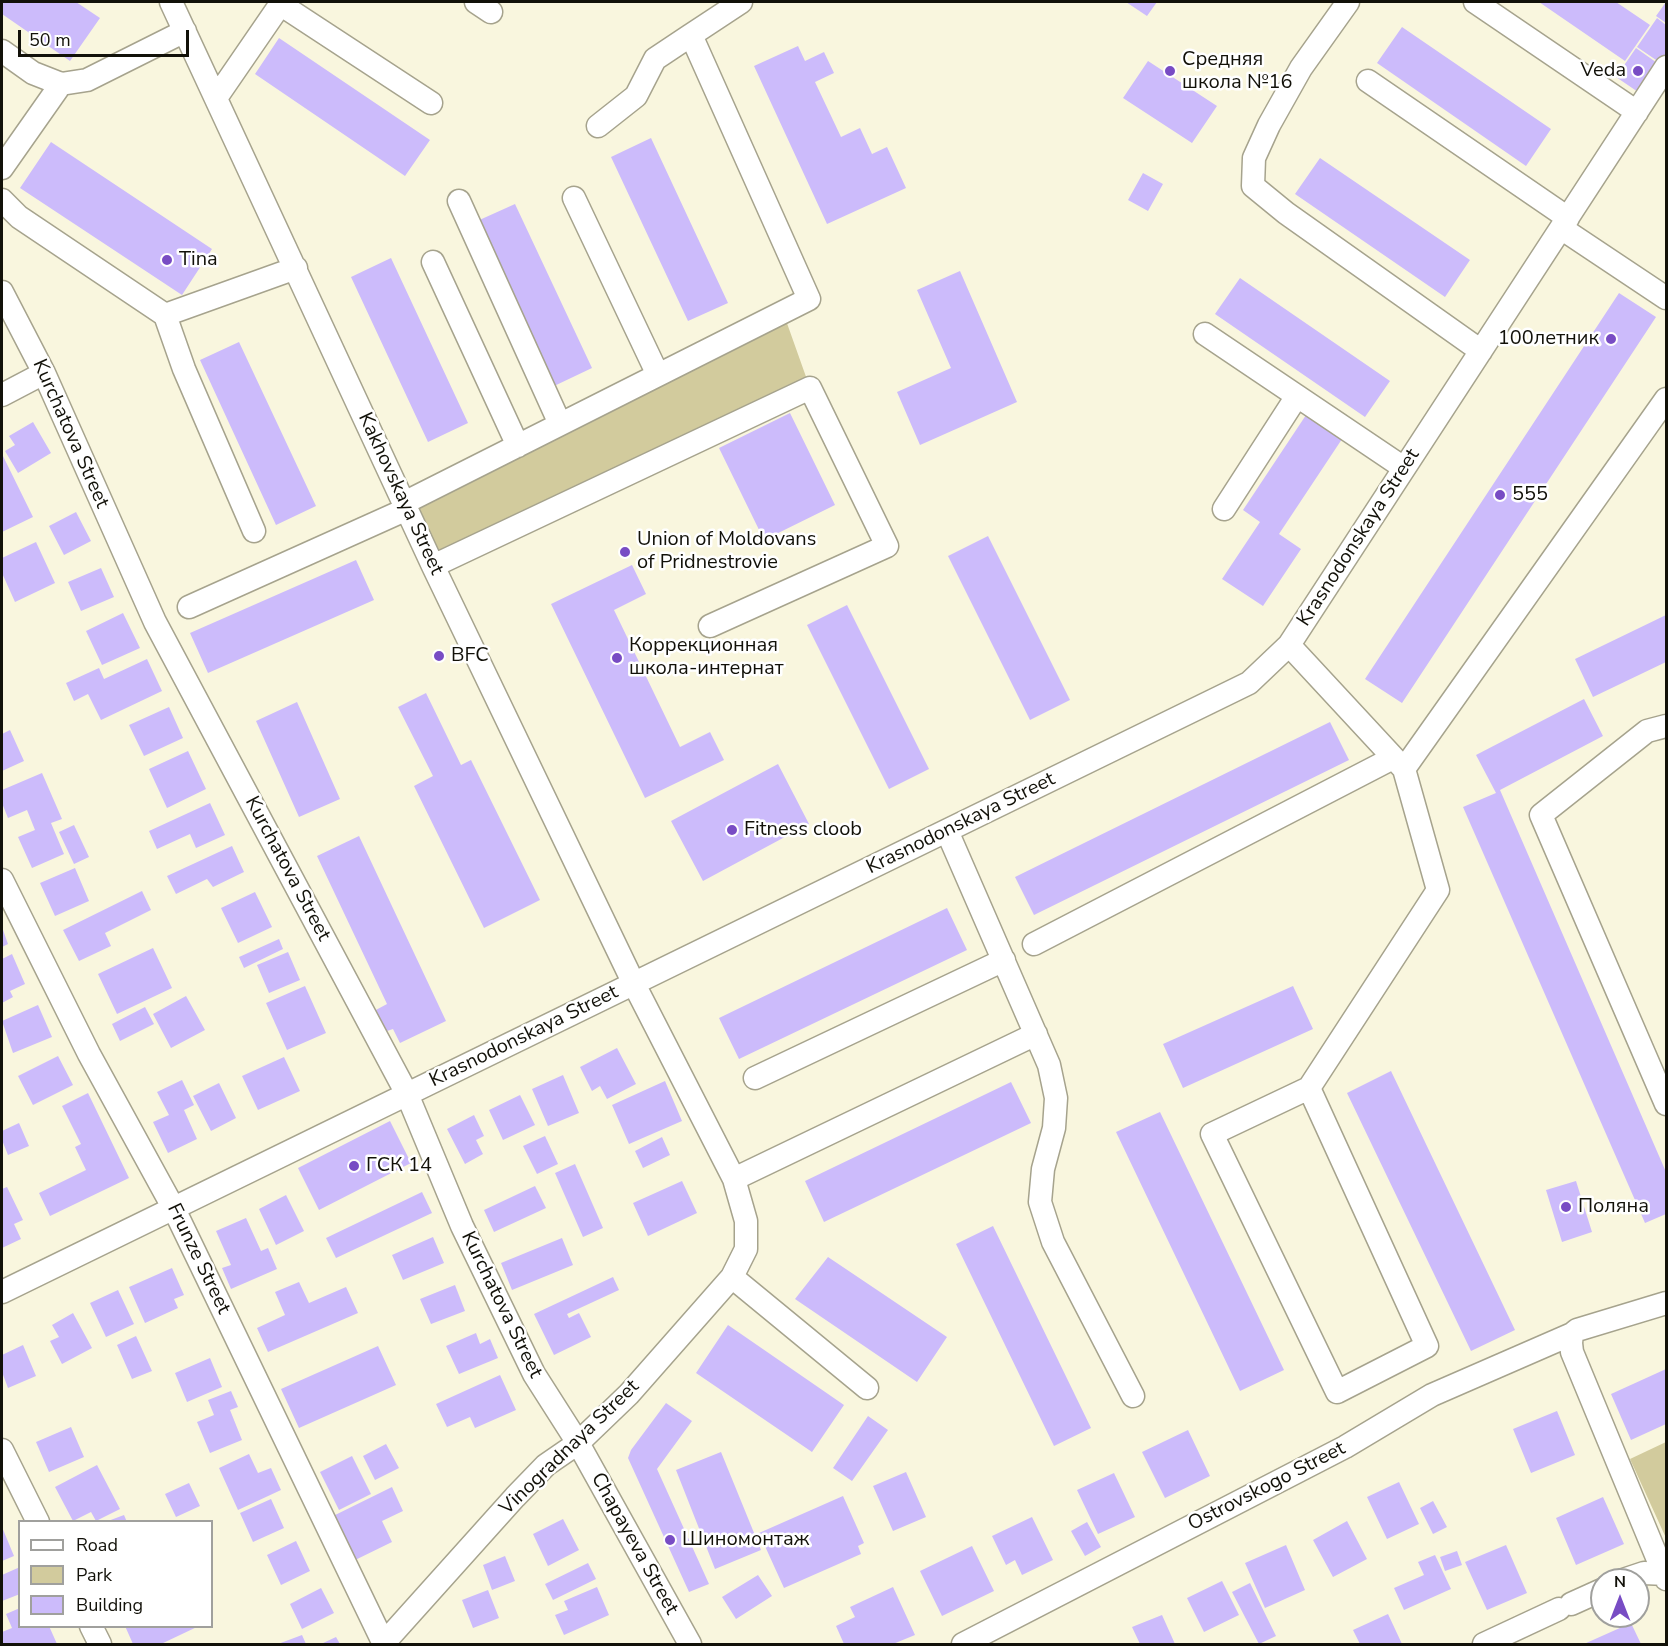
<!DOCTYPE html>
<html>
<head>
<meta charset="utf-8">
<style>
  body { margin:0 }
  #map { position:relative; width:1668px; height:1646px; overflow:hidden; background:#f9f6de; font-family:"Nunito Sans",sans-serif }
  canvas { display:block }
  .frame { position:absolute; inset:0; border:3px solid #121109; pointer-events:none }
  .legend { position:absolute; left:18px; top:1520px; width:195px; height:108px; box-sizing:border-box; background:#fff; border:2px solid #a0a09d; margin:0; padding:8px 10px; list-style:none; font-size:18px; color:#121109 }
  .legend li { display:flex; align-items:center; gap:12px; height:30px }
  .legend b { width:30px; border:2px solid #a0a09d }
  .north { position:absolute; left:1590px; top:1568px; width:60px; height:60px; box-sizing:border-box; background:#fff; border:2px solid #a0a09d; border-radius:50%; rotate:0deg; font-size:16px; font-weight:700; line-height:24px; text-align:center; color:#121109 }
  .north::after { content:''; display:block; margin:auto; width:21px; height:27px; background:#784cc4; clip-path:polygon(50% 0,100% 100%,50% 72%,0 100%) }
  .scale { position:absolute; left:18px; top:30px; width:171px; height:27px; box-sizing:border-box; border:3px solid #121109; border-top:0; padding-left:8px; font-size:18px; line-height:21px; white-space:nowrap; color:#121109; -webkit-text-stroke:4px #fff; paint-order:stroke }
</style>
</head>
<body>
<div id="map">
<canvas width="1668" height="1646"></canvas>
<div class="frame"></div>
<ul class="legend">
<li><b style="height:8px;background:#fff"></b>Road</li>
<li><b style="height:16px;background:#d2cb9d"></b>Park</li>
<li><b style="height:16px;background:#ccbbfb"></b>Building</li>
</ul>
<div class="north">N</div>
<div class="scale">50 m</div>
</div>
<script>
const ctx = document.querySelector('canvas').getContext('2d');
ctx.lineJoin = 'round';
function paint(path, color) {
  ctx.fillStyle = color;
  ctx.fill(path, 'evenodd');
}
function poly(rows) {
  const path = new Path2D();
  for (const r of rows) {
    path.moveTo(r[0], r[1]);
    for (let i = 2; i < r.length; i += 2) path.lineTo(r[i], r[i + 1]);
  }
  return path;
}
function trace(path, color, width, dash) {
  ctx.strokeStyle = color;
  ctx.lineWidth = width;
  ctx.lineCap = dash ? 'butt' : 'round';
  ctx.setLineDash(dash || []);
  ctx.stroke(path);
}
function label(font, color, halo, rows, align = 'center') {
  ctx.font = font + ' "Nunito Sans",sans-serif';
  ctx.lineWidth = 5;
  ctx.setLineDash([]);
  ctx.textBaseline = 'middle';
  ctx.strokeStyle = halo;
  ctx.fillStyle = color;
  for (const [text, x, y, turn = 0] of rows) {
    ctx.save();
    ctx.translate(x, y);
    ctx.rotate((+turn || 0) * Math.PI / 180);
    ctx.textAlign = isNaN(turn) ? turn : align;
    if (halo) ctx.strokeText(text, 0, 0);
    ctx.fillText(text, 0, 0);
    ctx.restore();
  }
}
paint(poly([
  [783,312,810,388,433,566,404,503],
  [1666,1442,1666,1538,1630,1459]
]), '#d2cb9d');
paint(poly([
  [2,2,76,2,100,18,70,61,2,14],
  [1126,2,1157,2,1147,16],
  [1539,2,1616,2,1650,25,1625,61],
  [1666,2,1666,23,1656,16],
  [1657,18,1666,25,1666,57,1662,64,1637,47],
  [1402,27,1551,129,1526,166,1377,63],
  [279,38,430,140,405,176,255,74],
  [798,46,805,61,824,52,834,73,815,82,841,137,860,128,872,154,887,147,906,188,827,224,754,66],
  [1636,48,1660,65,1641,94,1616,77],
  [1148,61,1217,106,1192,143,1123,98],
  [651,138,728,303,688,321,611,157],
  [51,142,212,249,182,295,20,188],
  [1320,158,1470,260,1445,297,1295,194],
  [1143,173,1163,184,1148,211,1128,200],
  [515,204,592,368,552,387,475,222],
  [391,258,468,423,428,442,351,277],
  [960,271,1017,402,920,445,897,392,951,368,917,290],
  [1240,278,1390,381,1365,417,1215,314],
  [1619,293,1656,317,1402,703,1365,679],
  [239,342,316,506,276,525,200,360],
  [1310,409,1346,433,1279,534,1301,549,1263,606,1222,579,1260,522,1243,510],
  [790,413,835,505,764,540,719,448],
  [33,422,51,453,18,473,5,451,15,445,9,436],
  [2,454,33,517,2,532],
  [76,512,91,541,64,555,49,526],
  [988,536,1070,700,1030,720,948,556],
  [36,542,55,583,15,602,2,573,2,558],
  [356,560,374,600,208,673,190,633],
  [632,565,646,594,614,610,680,747,710,732,724,760,645,798,551,604],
  [101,568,114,597,81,611,68,582],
  [847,605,929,769,889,789,807,625],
  [123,613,140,648,102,665,86,631],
  [1666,615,1666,662,1593,697,1575,659],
  [147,659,162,691,101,720,88,694,74,701,66,683,99,668,104,679],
  [426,693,461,765,471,760,540,900,484,928,414,786,433,776,398,707],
  [1584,699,1603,736,1500,790,1666,1172,1666,1214,1645,1223,1463,807,1496,793,1476,755],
  [297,702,340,799,299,817,256,721],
  [169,707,183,738,144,756,129,725],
  [1330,722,1349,760,1034,915,1015,877],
  [10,730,24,761,2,771,2,734],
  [188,751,206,789,167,808,149,769],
  [778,764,809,824,703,881,671,821],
  [42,773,62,819,51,823,64,854,32,868,18,837,35,830,27,810,8,818,2,803,2,790],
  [210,803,225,835,196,848,190,834,157,849,149,831],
  [74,825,89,857,74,864,59,832],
  [359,836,446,1021,400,1043,393,1029,384,1032,374,1011,387,1004,317,856],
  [232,846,244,872,213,887,207,879,176,894,167,876],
  [75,868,89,901,55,916,40,883],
  [142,891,151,910,105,933,111,946,79,961,63,930],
  [255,892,272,927,238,943,221,908],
  [947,908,967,950,739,1059,719,1018],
  [2,927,8,944,2,947],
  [279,939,283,949,244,968,239,957],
  [153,948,172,988,117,1014,98,974],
  [288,952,300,980,269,993,257,965],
  [12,954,25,984,10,991,13,997,2,1003,2,959],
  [305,986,326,1033,287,1050,266,1003],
  [1293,986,1313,1029,1183,1088,1163,1044],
  [186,996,205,1030,171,1048,153,1014],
  [38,1005,52,1037,13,1053,2,1021],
  [145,1007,154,1024,120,1041,112,1024],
  [617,1048,636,1084,607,1099,600,1086,592,1091,580,1067],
  [58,1056,73,1085,33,1105,18,1076],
  [284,1057,300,1091,258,1110,242,1076],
  [1391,1071,1515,1330,1471,1351,1347,1093],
  [563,1075,579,1113,548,1126,532,1089],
  [182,1080,194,1105,184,1110,197,1139,168,1153,153,1122,169,1115,157,1092],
  [665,1081,682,1121,629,1144,612,1105],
  [1011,1082,1031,1123,824,1222,805,1181],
  [219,1083,236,1118,211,1131,193,1096],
  [88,1093,129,1178,50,1216,39,1193,86,1170,75,1147,81,1144,62,1106],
  [520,1095,535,1125,503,1140,489,1110],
  [1160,1112,1284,1370,1240,1391,1116,1132],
  [474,1115,484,1136,476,1140,483,1154,465,1164,447,1129],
  [390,1121,411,1163,319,1210,298,1168],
  [19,1123,29,1146,8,1155,2,1140,2,1131],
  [545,1136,558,1164,537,1174,523,1146],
  [662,1137,670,1155,643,1168,635,1151],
  [575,1164,603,1228,583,1237,555,1173],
  [682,1181,697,1213,648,1236,633,1203],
  [1576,1181,1592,1232,1562,1242,1546,1190],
  [535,1186,546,1208,494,1232,484,1210],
  [7,1187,23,1220,14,1224,21,1239,2,1248,2,1189],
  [422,1192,432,1213,336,1258,326,1238],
  [286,1195,304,1231,276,1245,259,1209],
  [246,1218,261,1251,268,1248,277,1269,231,1289,222,1268,231,1265,216,1231],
  [993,1226,1091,1428,1054,1446,956,1244],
  [433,1237,444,1263,403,1280,392,1255],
  [562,1238,573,1265,512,1290,501,1263],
  [828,1257,947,1337,917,1382,795,1299],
  [172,1268,184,1295,174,1299,178,1308,145,1323,129,1287],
  [613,1277,619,1290,567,1314,569,1318,579,1313,591,1337,554,1355,534,1314],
  [299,1282,309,1303,346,1287,358,1313,268,1352,257,1328,285,1315,275,1292],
  [455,1285,465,1311,431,1324,420,1299],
  [118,1290,134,1324,106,1337,90,1303],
  [73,1313,92,1348,62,1364,50,1341,59,1337,52,1325],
  [728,1325,844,1405,812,1452,696,1373],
  [476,1333,480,1344,490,1339,498,1358,459,1374,446,1346],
  [136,1336,152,1371,132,1379,117,1345],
  [23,1345,36,1376,8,1388,2,1372,2,1355],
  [378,1346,396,1385,299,1428,281,1389],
  [210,1358,222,1387,187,1402,175,1373],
  [1666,1369,1666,1424,1631,1440,1611,1394],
  [500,1375,516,1410,475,1428,470,1417,447,1427,436,1404],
  [231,1391,238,1407,230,1410,242,1440,210,1453,197,1422,214,1415,208,1400],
  [666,1403,692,1421,657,1469,709,1584,689,1592,628,1458,631,1450],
  [1557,1411,1575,1455,1531,1473,1513,1429],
  [868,1416,888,1430,852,1481,833,1468],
  [71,1427,84,1457,49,1472,36,1442],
  [1188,1430,1210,1476,1165,1498,1142,1452],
  [386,1444,399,1468,375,1480,363,1456],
  [721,1452,761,1550,715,1569,676,1470],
  [249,1454,258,1473,271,1468,281,1490,238,1510,219,1468],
  [352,1456,371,1494,339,1510,320,1472],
  [97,1465,120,1509,96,1521,91,1512,73,1521,55,1487],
  [906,1472,926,1517,893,1531,873,1486],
  [1114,1473,1135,1517,1098,1534,1077,1490],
  [1399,1482,1419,1524,1387,1539,1367,1497],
  [189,1483,200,1506,176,1517,165,1494],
  [392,1487,403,1511,382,1521,392,1542,349,1563,327,1519],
  [843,1496,864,1543,858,1546,861,1554,784,1588,759,1533],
  [1603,1497,1624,1544,1576,1565,1556,1518],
  [271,1499,284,1528,253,1542,240,1513],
  [1433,1501,1447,1527,1433,1534,1420,1508],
  [124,1515,127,1522,108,1522,108,1521],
  [1032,1517,1053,1560,1022,1575,1015,1560,1006,1565,992,1536],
  [563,1519,579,1550,548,1566,533,1534],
  [1347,1521,1367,1559,1333,1577,1313,1540],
  [1087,1522,1101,1547,1085,1556,1071,1531],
  [2,1527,14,1556,2,1561],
  [296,1541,310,1571,281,1585,267,1555],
  [1286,1545,1305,1590,1265,1608,1245,1563],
  [1506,1545,1527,1593,1487,1610,1465,1562],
  [972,1546,994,1591,942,1616,920,1571],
  [1457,1551,1462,1565,1445,1571,1440,1557],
  [1435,1555,1451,1589,1404,1610,1394,1588,1424,1575,1418,1562],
  [505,1556,515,1581,492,1590,483,1565],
  [588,1563,596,1579,553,1600,545,1584],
  [20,1567,20,1594,2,1601,2,1575],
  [758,1575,772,1596,736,1619,722,1597],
  [1222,1581,1239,1615,1204,1632,1187,1598],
  [1250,1583,1276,1636,1259,1644,1232,1592],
  [597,1587,609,1615,564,1635,555,1615,568,1610,564,1601],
  [893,1587,915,1635,893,1644,844,1644,836,1626,855,1617,850,1607],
  [321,1588,334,1613,302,1629,290,1604],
  [488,1590,499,1618,473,1628,462,1600],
  [20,1608,20,1626,49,1626,57,1644,2,1644,2,1632,12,1628,6,1614],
  [1388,1614,1402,1644,1360,1644,1353,1630],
  [1162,1615,1175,1644,1140,1644,1132,1627],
  [1631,1623,1641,1644,1584,1644],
  [125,1626,199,1626,161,1644,133,1644],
  [302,1635,306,1644,278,1644],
  [336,1637,340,1644,321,1644]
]), '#ccbbfb');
const minor = poly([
  [171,2,433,566,634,984,734,1179,746,1221,746,1249,732,1277,629,1394,578,1443,546,1465,515,1497,383,1644],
  [476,2,491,12],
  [1348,2,1301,68,1269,125,1254,158,1253,186,1286,213,1481,351],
  [1475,2,1637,112],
  [280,4,431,103],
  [2,51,33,73,61,84,87,80,185,31],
  [1368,81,1568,218],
  [216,98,282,2],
  [598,126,636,96,655,59,691,35],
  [2,168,61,84],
  [574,198,658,375],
  [2,200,19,217,165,315,296,268],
  [459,201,560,424],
  [1561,228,1666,298],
  [433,262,518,446],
  [2,292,44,373,155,622,407,1094,462,1226,534,1374,578,1443,690,1644],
  [165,315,184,369,254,531],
  [1205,334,1404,468],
  [2,395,44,373],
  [404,503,809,299,691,35,741,2],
  [1224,509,1297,396],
  [433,566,810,388,887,546,710,626],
  [189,607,407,509],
  [1289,645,1404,769,1438,890,1309,1088,1212,1134,1337,1392,1427,1346,1309,1088],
  [1666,726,1647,731,1541,815,1666,1104],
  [1404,769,1666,399],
  [947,831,1049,1065,1056,1098,1054,1128,1043,1169,1040,1202,1053,1242,1133,1396],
  [2,880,89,1054,174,1209,384,1644],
  [1034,944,1393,758],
  [755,1078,1004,960],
  [734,1179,1036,1034],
  [732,1277,867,1388],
  [2,1292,1249,683,1289,645,1666,67],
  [1666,1303,1577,1330,1572,1334,1571,1343,1572,1352,1666,1579],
  [2,1450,38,1522],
  [1623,1580,1644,1573,1666,1574],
  [1571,1604,1602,1590],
  [91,1626,100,1644],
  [963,1644,1345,1447,1432,1395,1572,1334],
  [1484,1644,1559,1609]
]);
trace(minor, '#a6a38d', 25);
trace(minor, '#fff', 22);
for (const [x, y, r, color] of [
  [1170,71,6,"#784cc4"],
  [1638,71,6,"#784cc4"],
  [167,260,6,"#784cc4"],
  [1611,339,6,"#784cc4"],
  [1500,495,6,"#784cc4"],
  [625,552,6,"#784cc4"],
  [439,656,6,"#784cc4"],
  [617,658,6,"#784cc4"],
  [732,830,6,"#784cc4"],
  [354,1166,6,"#784cc4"],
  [1566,1207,6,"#784cc4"],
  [670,1540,6,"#784cc4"]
]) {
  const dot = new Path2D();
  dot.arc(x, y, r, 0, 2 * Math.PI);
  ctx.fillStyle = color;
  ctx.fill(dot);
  trace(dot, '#fff', 2);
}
label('20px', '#121109', '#fff', [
  ["Средняя",1182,60],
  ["школа №16",1182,83],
  ["Veda",1626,71,"right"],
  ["Tina",179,260],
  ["100летник",1599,339,"right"],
  ["555",1512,495],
  ["Union of Moldovans",637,540],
  ["of Pridnestrovie",637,563],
  ["Коррекционная",629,646],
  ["школа-интернат",629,669],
  ["BFC",451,656],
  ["Fitness cloob",744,830],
  ["ГСК 14",366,1166],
  ["Поляна",1578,1207],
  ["Шиномонтаж",682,1540]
], 'left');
label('20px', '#121109', '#fff', [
  ["Kurchatova Street",70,434,66],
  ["Kakhovskaya Street",400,494,65],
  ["Krasnodonskaya Street",1359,538,-57],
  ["Krasnodonskaya Street",961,824,-26],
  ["Kurchatova Street",287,869,62],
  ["Krasnodonskaya Street",524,1037,-26],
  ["Frunze Street",198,1259,64],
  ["Kurchatova Street",501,1305,64],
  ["Vinogradnaya Street",570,1448,-44],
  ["Ostrovskogo Street",1267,1487,-27],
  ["Chapayeva Street",634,1544,61]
]);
</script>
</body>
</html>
